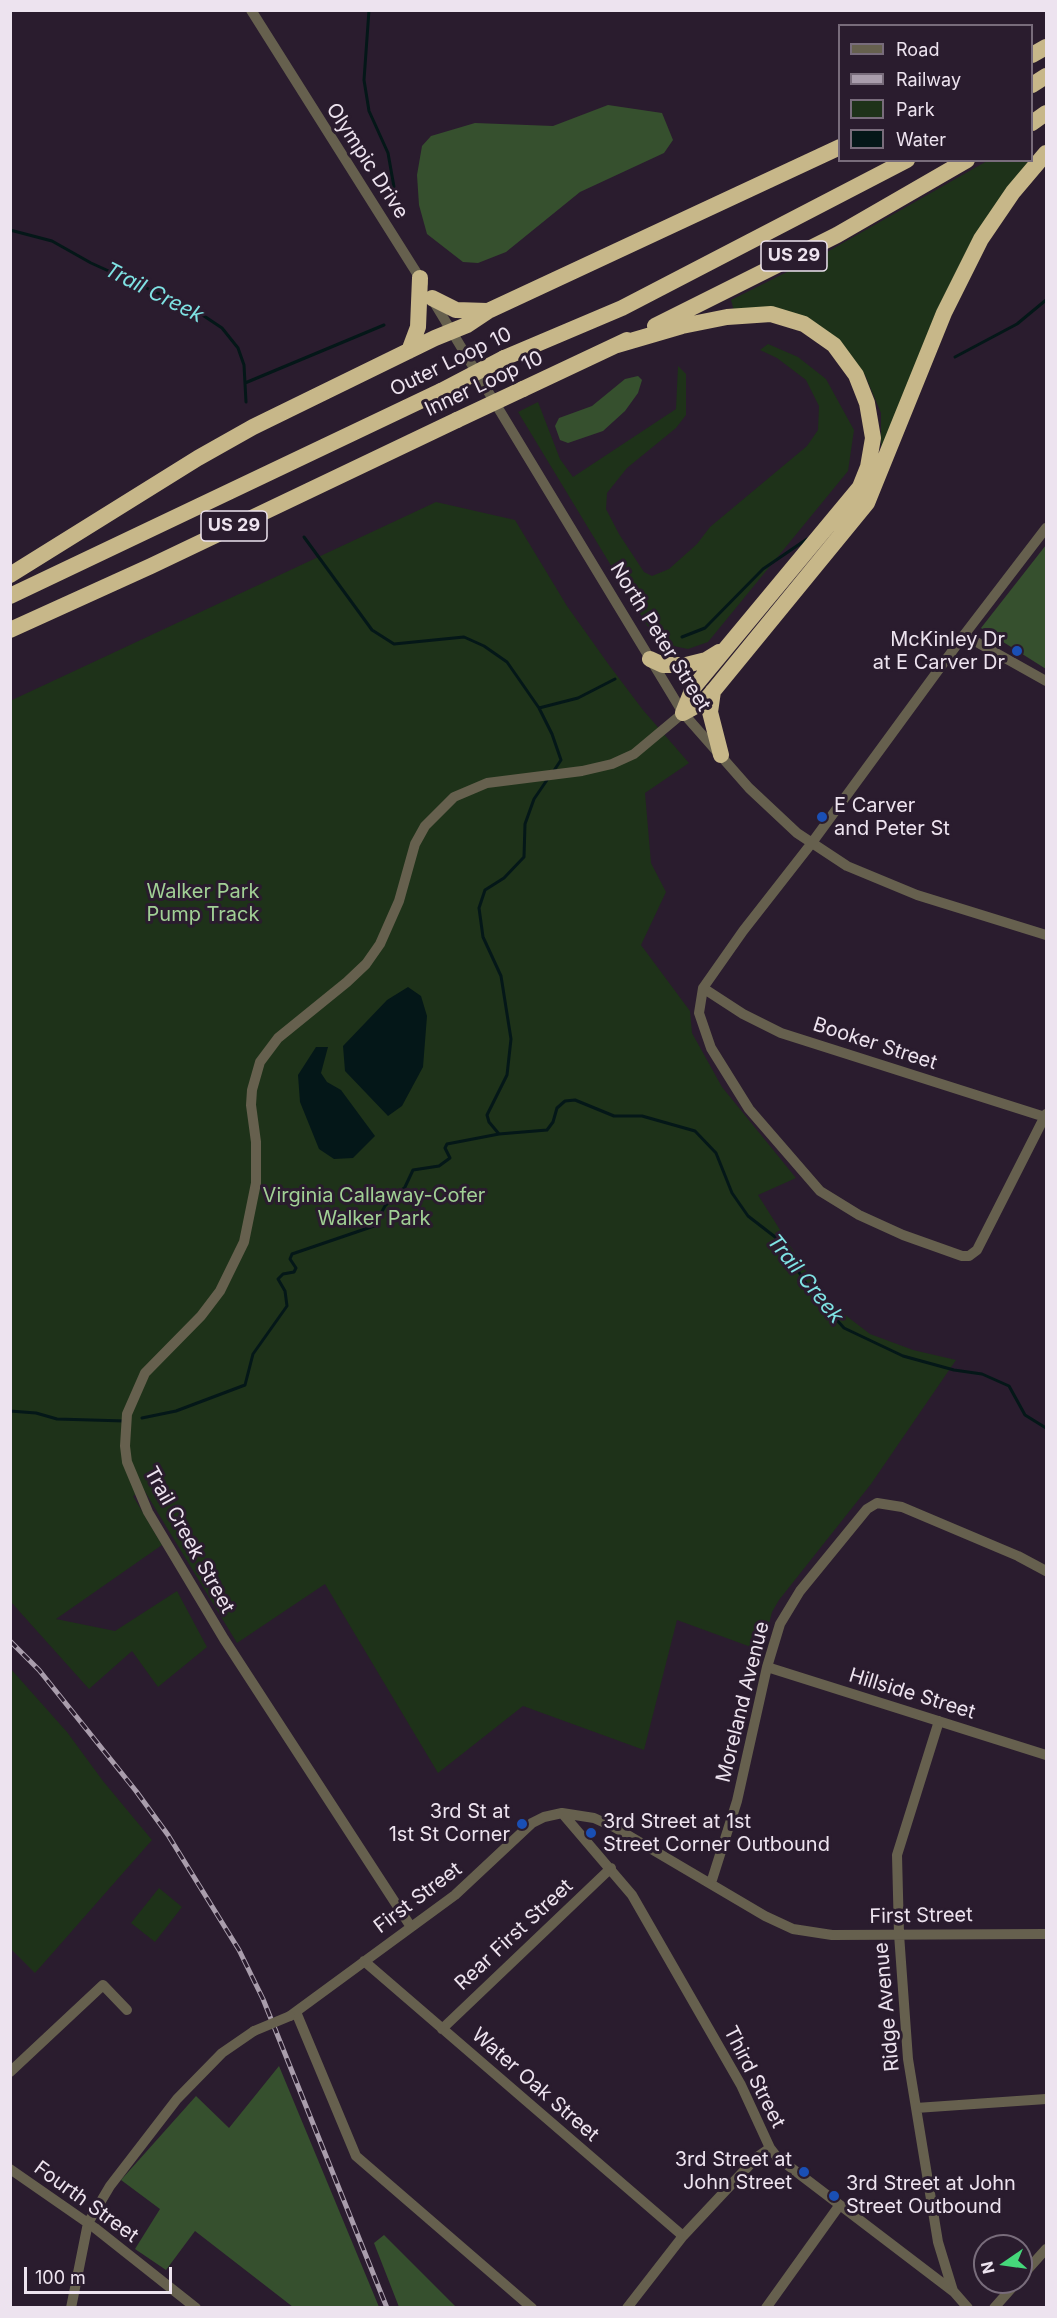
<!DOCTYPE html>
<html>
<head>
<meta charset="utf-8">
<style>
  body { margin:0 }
  #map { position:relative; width:1057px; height:2318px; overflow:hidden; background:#2a1c2e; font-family:Inter,sans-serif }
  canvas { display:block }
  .frame { position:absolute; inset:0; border:12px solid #ede3ef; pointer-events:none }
  .legend { position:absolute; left:838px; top:24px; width:195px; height:138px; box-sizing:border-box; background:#2a1c2e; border:2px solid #786c7b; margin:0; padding:8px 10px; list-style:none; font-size:18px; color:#ede3ef }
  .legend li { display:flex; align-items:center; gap:12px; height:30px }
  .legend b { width:30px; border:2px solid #786c7b }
  .north { position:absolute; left:973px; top:2234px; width:60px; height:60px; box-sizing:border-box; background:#2a1c2e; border:2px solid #786c7b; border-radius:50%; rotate:257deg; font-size:16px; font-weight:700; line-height:24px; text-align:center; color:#ede3ef }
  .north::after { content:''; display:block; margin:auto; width:21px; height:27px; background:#45d77a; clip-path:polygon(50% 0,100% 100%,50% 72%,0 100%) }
  .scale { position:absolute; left:24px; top:2267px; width:148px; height:27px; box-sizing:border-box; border:3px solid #ede3ef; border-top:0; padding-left:8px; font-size:18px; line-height:21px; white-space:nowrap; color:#ede3ef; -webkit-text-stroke:4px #2a1c2e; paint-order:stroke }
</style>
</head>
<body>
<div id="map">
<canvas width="1057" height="2318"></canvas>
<div class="frame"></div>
<ul class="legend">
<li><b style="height:8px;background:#66604e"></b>Road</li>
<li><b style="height:8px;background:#a99dac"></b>Railway</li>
<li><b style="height:16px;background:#1e3219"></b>Park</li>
<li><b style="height:16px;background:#041718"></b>Water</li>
</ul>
<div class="north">N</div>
<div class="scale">100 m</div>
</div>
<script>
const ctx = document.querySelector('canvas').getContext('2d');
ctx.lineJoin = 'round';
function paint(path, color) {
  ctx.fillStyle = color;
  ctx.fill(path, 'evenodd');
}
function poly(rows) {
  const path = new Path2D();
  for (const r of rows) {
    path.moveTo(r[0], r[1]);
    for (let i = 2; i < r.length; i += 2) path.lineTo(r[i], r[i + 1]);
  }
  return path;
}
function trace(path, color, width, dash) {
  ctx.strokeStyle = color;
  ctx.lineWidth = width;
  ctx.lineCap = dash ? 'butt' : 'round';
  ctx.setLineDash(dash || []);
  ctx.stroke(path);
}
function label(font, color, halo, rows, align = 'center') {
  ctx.font = font + ' Inter,sans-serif';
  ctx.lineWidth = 6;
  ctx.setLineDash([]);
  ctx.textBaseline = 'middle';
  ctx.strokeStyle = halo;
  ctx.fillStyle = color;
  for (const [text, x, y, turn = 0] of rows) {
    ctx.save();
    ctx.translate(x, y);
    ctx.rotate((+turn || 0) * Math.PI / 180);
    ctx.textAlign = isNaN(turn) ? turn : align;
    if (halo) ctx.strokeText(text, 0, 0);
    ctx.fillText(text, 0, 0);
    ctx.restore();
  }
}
paint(poly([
  [987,161,1031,161,1009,187,881,455,881,413,865,375,831,334,734,311,731,300,827,252],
  [768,344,798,357,826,379,854,430,848,471,708,642,688,649,664,644,650,630,518,412,538,402,560,459,573,477,676,409,678,366,686,374,686,415,676,428,627,468,607,493,606,509,619,534,644,572,652,576,669,569,697,544,710,527,807,446,818,430,819,406,806,380,777,358,760,350],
  [436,502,515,520,567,606,609,665,643,710,689,763,645,793,651,863,666,892,641,945,690,1011,692,1033,722,1087,796,1178,758,1195,823,1298,870,1334,913,1350,956,1360,871,1484,779,1600,772,1612,762,1651,677,1620,644,1750,523,1706,438,1773,325,1584,237,1643,144,1490,133,1496,162,1545,56,1619,115,1631,177,1591,207,1647,158,1687,132,1651,89,1689,11,1602,10,701],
  [10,1668,67,1732,103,1781,152,1840,35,1973,11,1949],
  [159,1888,182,1907,155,1942,131,1923]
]), '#1e3219');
paint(poly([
  [608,105,662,113,673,140,664,153,580,192,506,252,478,263,463,262,427,234,419,205,417,175,422,146,431,136,475,123,553,126],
  [638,376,642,380,638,393,625,411,603,431,568,443,560,440,555,426,559,418,592,406,625,379],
  [1046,545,1046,669,981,628],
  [279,2066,379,2307,293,2307,195,2231,166,2270,135,2249,160,2209,121,2180,196,2096,229,2128],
  [384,2235,456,2307,399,2307,374,2243]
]), '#36502e');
paint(poly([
  [408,987,421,996,427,1016,423,1067,402,1106,388,1116,345,1071,343,1046,387,1000],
  [316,1047,328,1047,321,1073,327,1082,341,1090,375,1136,353,1158,334,1159,319,1149,300,1102,298,1075]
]), '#041718');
trace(poly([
  [369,10,364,80,369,111,388,153,394,187],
  [10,230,52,241,91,263,195,310,222,328,238,348,244,365,246,402],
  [955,357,1017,324,1046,300],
  [245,383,384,325],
  [304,537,372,630,394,644,464,637,484,646,507,662,539,708,552,734,561,760,553,772],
  [682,637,705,628,763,569,807,539],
  [539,708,578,698,615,679],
  [499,1134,489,1122,487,1115,507,1075,511,1039,501,976,483,937,479,908,485,890,504,878,524,857,525,824,534,799,547,780],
  [10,1411,36,1413,57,1419,125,1421],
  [142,1418,176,1411,245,1385,253,1354,287,1306,285,1291,278,1279,283,1274,294,1272,296,1268,290,1259,292,1254,374,1226,385,1206,405,1187,413,1170,439,1166,450,1158,445,1148,447,1144,499,1134,547,1130,553,1122,557,1108,565,1101,575,1100,614,1116,642,1116,695,1131,716,1153,732,1193,748,1216,779,1240,810,1290,844,1328,903,1356,954,1370,982,1374,1009,1386,1025,1415,1046,1428]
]), '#041718', 3);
trace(poly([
  [251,10,423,283],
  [432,299,683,713,749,788,797,833,847,866,917,895,1046,935],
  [1046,528,964,635,811,844,743,931,703,988,699,1013,711,1048,749,1109,820,1191,859,1215,903,1235,962,1256,969,1256,977,1250,1046,1114],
  [964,635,1046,681],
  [703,988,743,1014,781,1033,1045,1117],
  [767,1667,1046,1755],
  [939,1721,897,1855,899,1934,908,2059,938,2242,953,2291],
  [562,1813,632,1895,741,2085,770,2148,777,2157,954,2292,968,2308],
  [711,1883,737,1801,767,1667,780,1624,800,1591,867,1509,877,1503,902,1507,1018,1556,1046,1571],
  [411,1927,224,1639,148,1512,127,1462,125,1446,127,1414,145,1373,201,1316,220,1291,244,1242,256,1183,256,1142,251,1105,252,1090,260,1062,278,1038,347,982,366,964,380,944,399,901,415,844,425,826,454,797,487,783,582,771,612,764,634,754,683,713],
  [364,1961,683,2236],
  [296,2012,356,2156,532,2308],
  [290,2016,455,1895,532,1823,544,1817,562,1813,594,1818,614,1827,765,1916,793,1929,832,1935,1046,1934],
  [442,2029,611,1868],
  [10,2072,103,1985,127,2010],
  [916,2108,1046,2099],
  [10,2169,95,2228,196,2308],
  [1021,2277,1046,2249],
  [71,2308,88,2223,110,2186,177,2099,222,2053,254,2031],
  [627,2308,683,2236,757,2157,770,2148],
  [766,2308,839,2206],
  [994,2308,1017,2282]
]), '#66604e', 10);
trace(poly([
  [1032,55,1046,47],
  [1032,85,1046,76],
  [1032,123,1046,113],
  [432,298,456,310,487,311],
  [655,326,837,235,967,160],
  [617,345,682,326,727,317,771,314,804,324,834,345,856,375,867,403,873,438,868,467,860,487,693,688,683,713],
  [409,351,418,327,420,278],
  [504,358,622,308,907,160],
  [523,389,627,340],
  [10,575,198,458,253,427,435,338,467,325,488,311,840,147],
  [10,596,441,391],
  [10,630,151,566,457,420],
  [650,659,663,665,686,665,706,660,719,652],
  [713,691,710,712,721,755],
  [683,713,705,701,867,503,944,313,981,239,1013,192,1046,153]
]), '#c7b789', 16);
const rail = poly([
  [10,1641,39,1670,136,1791,168,1835,239,1950,263,1999,387,2308]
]);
trace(rail, '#a99dac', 5);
trace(rail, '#2a1c2e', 3, [9]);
trace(poly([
  [254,2031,290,2016]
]), '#66604e', 10);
trace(poly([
  [441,391,504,358],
  [457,420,523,389]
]), '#c7b789', 16);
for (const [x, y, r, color] of [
  [1017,651,6,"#1a4fb4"],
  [822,817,6,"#1a4fb4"],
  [522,1824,6,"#1a4fb4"],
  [591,1833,6,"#1a4fb4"],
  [804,2172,6,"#1a4fb4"],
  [834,2196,6,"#1a4fb4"]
]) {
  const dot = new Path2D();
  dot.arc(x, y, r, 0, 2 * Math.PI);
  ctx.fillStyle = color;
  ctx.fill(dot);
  trace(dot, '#2a1c2e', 2);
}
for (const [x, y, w] of [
  [794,256,66],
  [234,526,66]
]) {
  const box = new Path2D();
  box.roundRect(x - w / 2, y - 15, w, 30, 4.5);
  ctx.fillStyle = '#2a1c2e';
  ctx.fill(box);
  trace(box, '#ede3ef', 1.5);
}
label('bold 18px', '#ede3ef', null, [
  ["US 29",794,256],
  ["US 29",234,526]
]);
label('20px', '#ede3ef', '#2a1c2e', [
  ["Olympic Drive",367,161,57],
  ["Outer Loop 10",451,362,-26],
  ["Inner Loop 10",484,384,-25],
  ["North Peter Street",660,637,58],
  ["Booker Street",875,1044,18],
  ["Trail Creek Street",189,1540,61],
  ["Hillside Street",912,1694,17],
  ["Moreland Avenue",743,1702,-76],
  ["First Street",418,1898,-37],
  ["First Street",921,1916,-1],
  ["Rear First Street",514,1935,-43],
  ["Ridge Avenue",887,2007,-95],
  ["Third Street",754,2077,63],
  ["Water Oak Street",535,2085,41],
  ["Fourth Street",86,2202,36]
]);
label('20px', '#ede3ef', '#2a1c2e', [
  ["McKinley Dr",1005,640],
  ["at E Carver Dr",1005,663],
  ["E Carver",834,806,"left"],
  ["and Peter St",834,829,"left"],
  ["3rd St at",510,1812],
  ["1st St Corner",510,1835],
  ["3rd Street at 1st",603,1822,"left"],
  ["Street Corner Outbound",603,1845,"left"],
  ["3rd Street at",792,2160],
  ["John Street",792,2183],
  ["3rd Street at John",846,2184,"left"],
  ["Street Outbound",846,2207,"left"]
], 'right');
label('20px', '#a1d095', '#2a1c2e', [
  ["Walker Park",203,892],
  ["Pump Track",203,915],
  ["Virginia Callaway-Cofer",374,1196],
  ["Walker Park",374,1219]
]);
label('italic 21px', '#7fe3e4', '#2a1c2e', [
  ["Trail Creek",154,293,27],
  ["Trail Creek",805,1279,51]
]);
</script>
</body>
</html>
